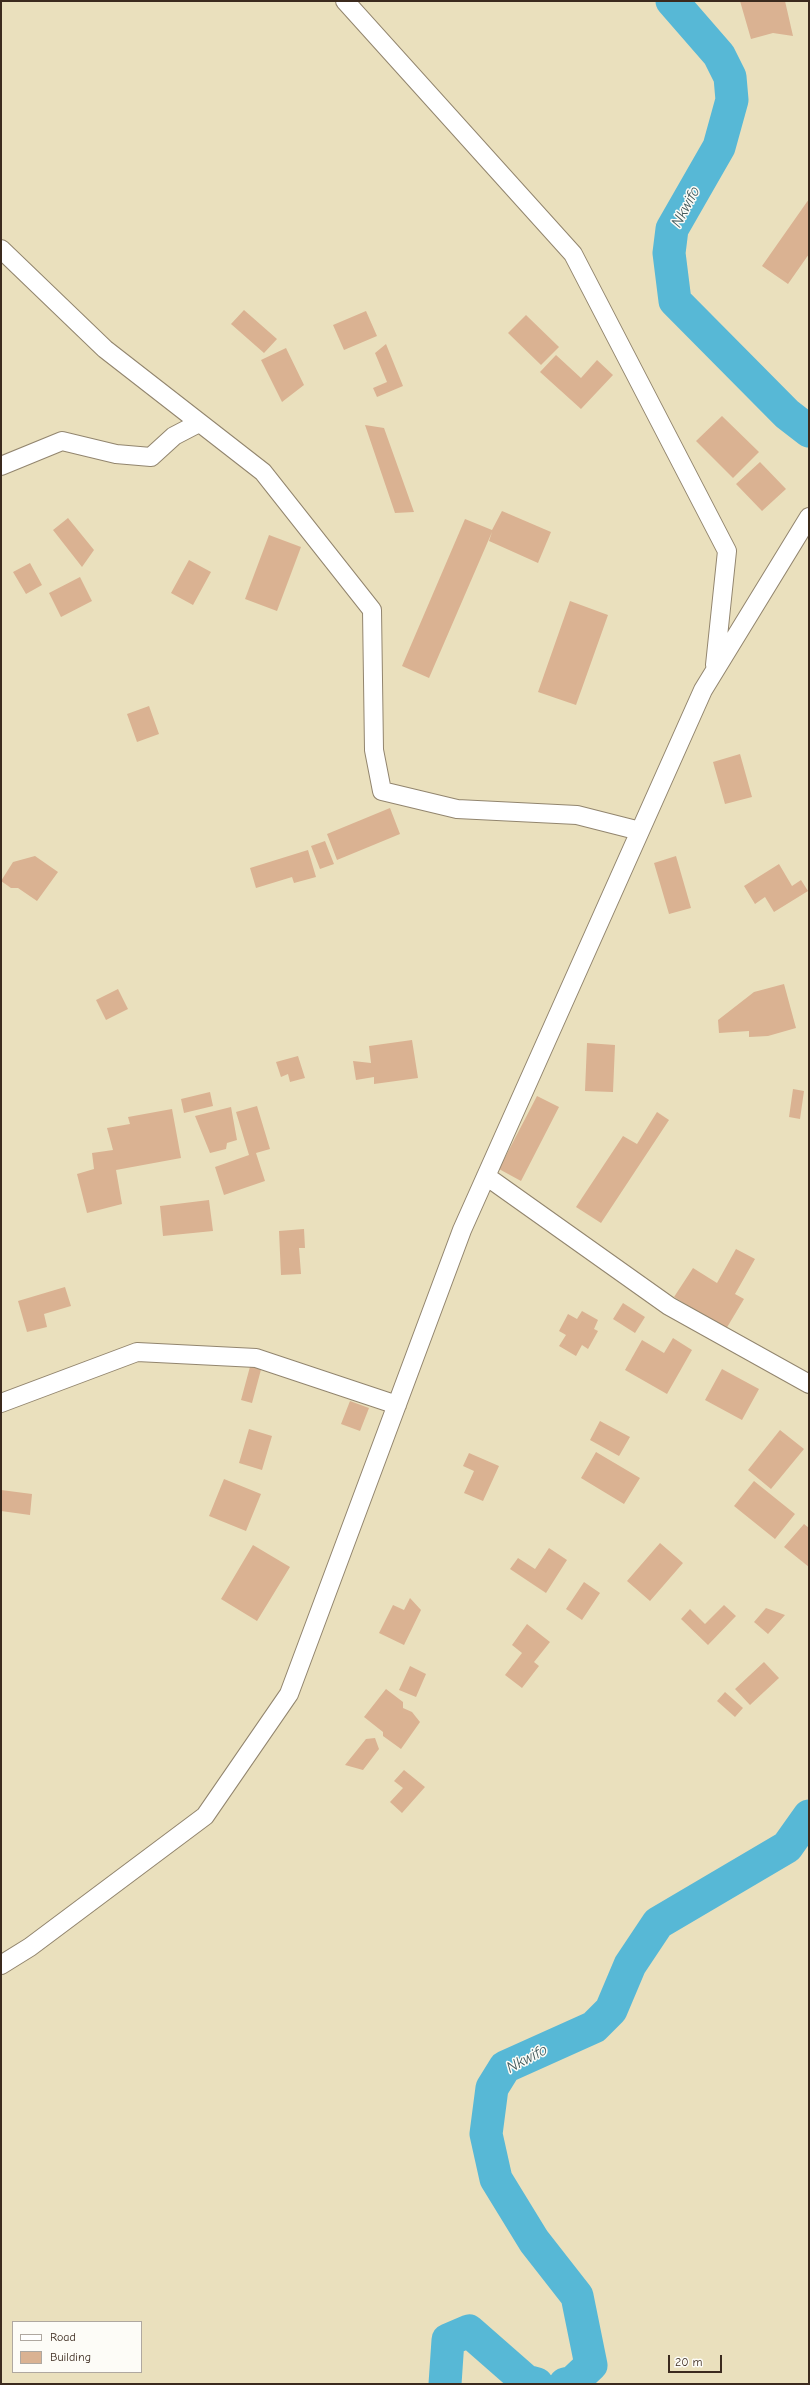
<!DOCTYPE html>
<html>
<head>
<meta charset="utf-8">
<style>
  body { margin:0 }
  #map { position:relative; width:810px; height:2385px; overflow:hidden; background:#eae0bd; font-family:"Comic Neue",sans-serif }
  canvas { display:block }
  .frame { position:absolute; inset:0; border:2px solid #3b2a1e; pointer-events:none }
  .legend { position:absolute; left:12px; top:2321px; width:130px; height:52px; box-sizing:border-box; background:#fdfcf7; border:1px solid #afa8a0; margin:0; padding:5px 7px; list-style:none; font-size:12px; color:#3b2a1e }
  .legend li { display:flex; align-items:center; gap:8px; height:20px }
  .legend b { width:20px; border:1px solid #afa8a0 }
  .scale { position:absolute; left:668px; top:2355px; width:54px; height:18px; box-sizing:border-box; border:2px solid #3b2a1e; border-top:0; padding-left:5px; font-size:12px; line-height:14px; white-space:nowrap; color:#3b2a1e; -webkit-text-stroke:3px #fdfcf7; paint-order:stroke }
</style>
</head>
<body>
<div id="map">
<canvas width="810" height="2385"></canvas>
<div class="frame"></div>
<ul class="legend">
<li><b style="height:5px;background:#fff"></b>Road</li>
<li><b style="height:11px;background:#dab292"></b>Building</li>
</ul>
<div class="scale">20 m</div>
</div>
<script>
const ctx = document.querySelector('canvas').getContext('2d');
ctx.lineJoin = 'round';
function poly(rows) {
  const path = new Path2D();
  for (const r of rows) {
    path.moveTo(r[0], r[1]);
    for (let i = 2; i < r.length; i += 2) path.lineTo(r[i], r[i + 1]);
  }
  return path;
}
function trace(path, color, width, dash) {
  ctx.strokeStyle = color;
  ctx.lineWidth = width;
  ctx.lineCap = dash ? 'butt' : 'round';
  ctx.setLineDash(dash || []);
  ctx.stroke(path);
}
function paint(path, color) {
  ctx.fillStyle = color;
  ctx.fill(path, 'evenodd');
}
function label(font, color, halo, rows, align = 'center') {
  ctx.font = font + ' "Comic Neue",sans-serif';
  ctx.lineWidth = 3;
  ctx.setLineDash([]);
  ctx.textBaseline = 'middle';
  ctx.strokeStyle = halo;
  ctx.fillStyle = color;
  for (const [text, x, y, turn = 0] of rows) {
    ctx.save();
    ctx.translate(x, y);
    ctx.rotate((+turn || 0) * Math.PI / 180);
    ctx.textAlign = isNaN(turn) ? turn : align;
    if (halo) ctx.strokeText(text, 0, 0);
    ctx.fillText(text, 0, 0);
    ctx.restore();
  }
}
trace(poly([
  [672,1,719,55,730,77,732,100,719,147,672,229,669,253,675,301,787,414,809,431],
  [445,2384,448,2340,469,2331,526,2381,537,2384],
  [565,2384,573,2382,591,2365,577,2296,534,2241,496,2179,486,2134,492,2088,505,2067,594,2027,611,2010,630,1965,658,1923,787,1847,809,1816]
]), '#57b8d6', 33);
paint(poly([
  [740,1,785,1,793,36,773,33,751,39],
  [809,199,809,254,788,284,762,266],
  [244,310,277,339,264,353,231,324],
  [366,311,377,336,344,350,333,325],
  [526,315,559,347,541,365,508,333],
  [386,344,403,386,377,397,373,388,387,382,375,353],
  [286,348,304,385,282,402,261,360],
  [556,355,581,378,597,360,613,375,581,409,540,372],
  [722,416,759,452,733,478,696,441],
  [365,425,384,428,414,512,395,513],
  [760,462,786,489,762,511,736,484],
  [502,511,551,532,538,563,489,541,492,532,429,678,402,666,465,519,492,530],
  [68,518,94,550,82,567,53,530],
  [269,535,301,547,277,611,245,599],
  [189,560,211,572,193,605,171,593],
  [30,563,42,585,26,594,13,572],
  [80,577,92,601,61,617,49,593],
  [570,601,608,615,576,705,538,692],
  [149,706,159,734,137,742,127,714],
  [740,754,752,797,725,804,713,762],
  [390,808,400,834,337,860,327,834],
  [325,841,334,864,320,869,311,846],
  [308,850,316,877,294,883,292,877,256,888,250,868],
  [35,856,58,872,37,901,18,888,11,888,1,881,13,862],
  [676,856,691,908,669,914,654,863],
  [779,864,792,886,801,880,808,891,774,912,765,897,755,904,744,886],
  [784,984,796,1028,768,1036,749,1037,749,1031,719,1033,718,1020,754,992],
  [118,989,128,1009,106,1020,96,1000],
  [412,1040,418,1078,374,1084,374,1077,356,1080,353,1061,371,1063,369,1046],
  [587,1043,615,1045,613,1092,585,1091],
  [298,1056,305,1078,290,1082,288,1074,281,1077,276,1062],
  [793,1089,804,1091,800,1119,789,1117],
  [210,1092,213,1106,184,1113,181,1099],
  [537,1096,559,1107,521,1181,499,1169],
  [257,1106,270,1149,256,1153,265,1181,224,1195,215,1167,249,1155,236,1112],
  [231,1107,237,1140,227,1143,226,1149,210,1153,195,1116],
  [172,1109,181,1158,116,1170,122,1204,87,1213,77,1174,94,1169,92,1153,113,1150,107,1128,130,1124,128,1117],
  [657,1112,669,1120,601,1223,576,1207,623,1136,637,1144],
  [209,1200,213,1231,163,1236,160,1206],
  [304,1229,305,1248,299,1248,301,1274,281,1275,279,1231],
  [736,1249,755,1259,735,1294,744,1299,726,1329,674,1297,693,1268,717,1283],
  [65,1287,71,1306,44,1314,47,1327,27,1332,18,1301],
  [623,1303,645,1317,635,1333,613,1319],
  [582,1311,598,1320,594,1329,598,1331,588,1349,582,1345,576,1356,559,1346,566,1335,559,1331,568,1314,577,1319],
  [673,1338,692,1350,667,1394,625,1370,642,1340,664,1353],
  [251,1363,262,1366,252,1403,241,1400],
  [722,1369,759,1389,742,1420,705,1400],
  [350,1401,369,1408,360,1431,341,1424],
  [600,1421,630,1437,619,1456,590,1440],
  [249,1429,272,1436,262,1470,239,1463],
  [780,1430,804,1449,771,1489,748,1470],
  [596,1452,640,1478,624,1504,581,1478],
  [469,1453,499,1466,483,1501,464,1493,474,1471,463,1466],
  [224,1479,261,1494,246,1531,209,1516],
  [754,1481,795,1514,775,1539,734,1506],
  [1,1490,32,1494,30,1515,1,1511],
  [804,1524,809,1528,809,1567,784,1547],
  [660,1543,683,1563,650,1601,627,1581],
  [253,1545,290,1567,257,1621,221,1599],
  [549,1548,567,1560,546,1593,510,1569,518,1558,535,1569],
  [584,1582,600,1593,582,1620,566,1609],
  [410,1598,421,1610,404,1645,379,1633,393,1605,404,1610],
  [724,1605,736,1616,708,1645,681,1619,690,1609,705,1624],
  [766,1608,785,1615,768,1634,754,1622],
  [527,1624,550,1642,534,1662,539,1666,522,1688,505,1675,522,1653,512,1645],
  [764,1662,779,1678,750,1705,735,1689],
  [410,1666,426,1674,416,1697,399,1690],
  [386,1689,403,1702,403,1708,412,1712,420,1722,401,1749,383,1736,383,1732,364,1717],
  [725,1692,743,1708,735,1717,717,1701],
  [375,1738,379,1749,363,1770,345,1765,366,1739],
  [404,1770,425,1787,402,1813,390,1802,403,1788,394,1781]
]), '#dab292');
const street = poly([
  [345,1,573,254,727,551,715,665],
  [1,249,105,349,263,472,372,610,374,750,382,791,457,809,577,815,640,831],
  [1,466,62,441,116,454,151,457,174,436,199,423],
  [486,1176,669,1306,809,1384],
  [1,1403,137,1352,256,1358,397,1405],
  [1,1965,30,1947,205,1816,289,1694,462,1230,703,690,809,517]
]);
trace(street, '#92856e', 20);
trace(street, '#fff', 18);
label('italic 16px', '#455c5e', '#fdfcf7', [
  ["Nkwifo",686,207,-62],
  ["Nkwifo",527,2059,-28]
]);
</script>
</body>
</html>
